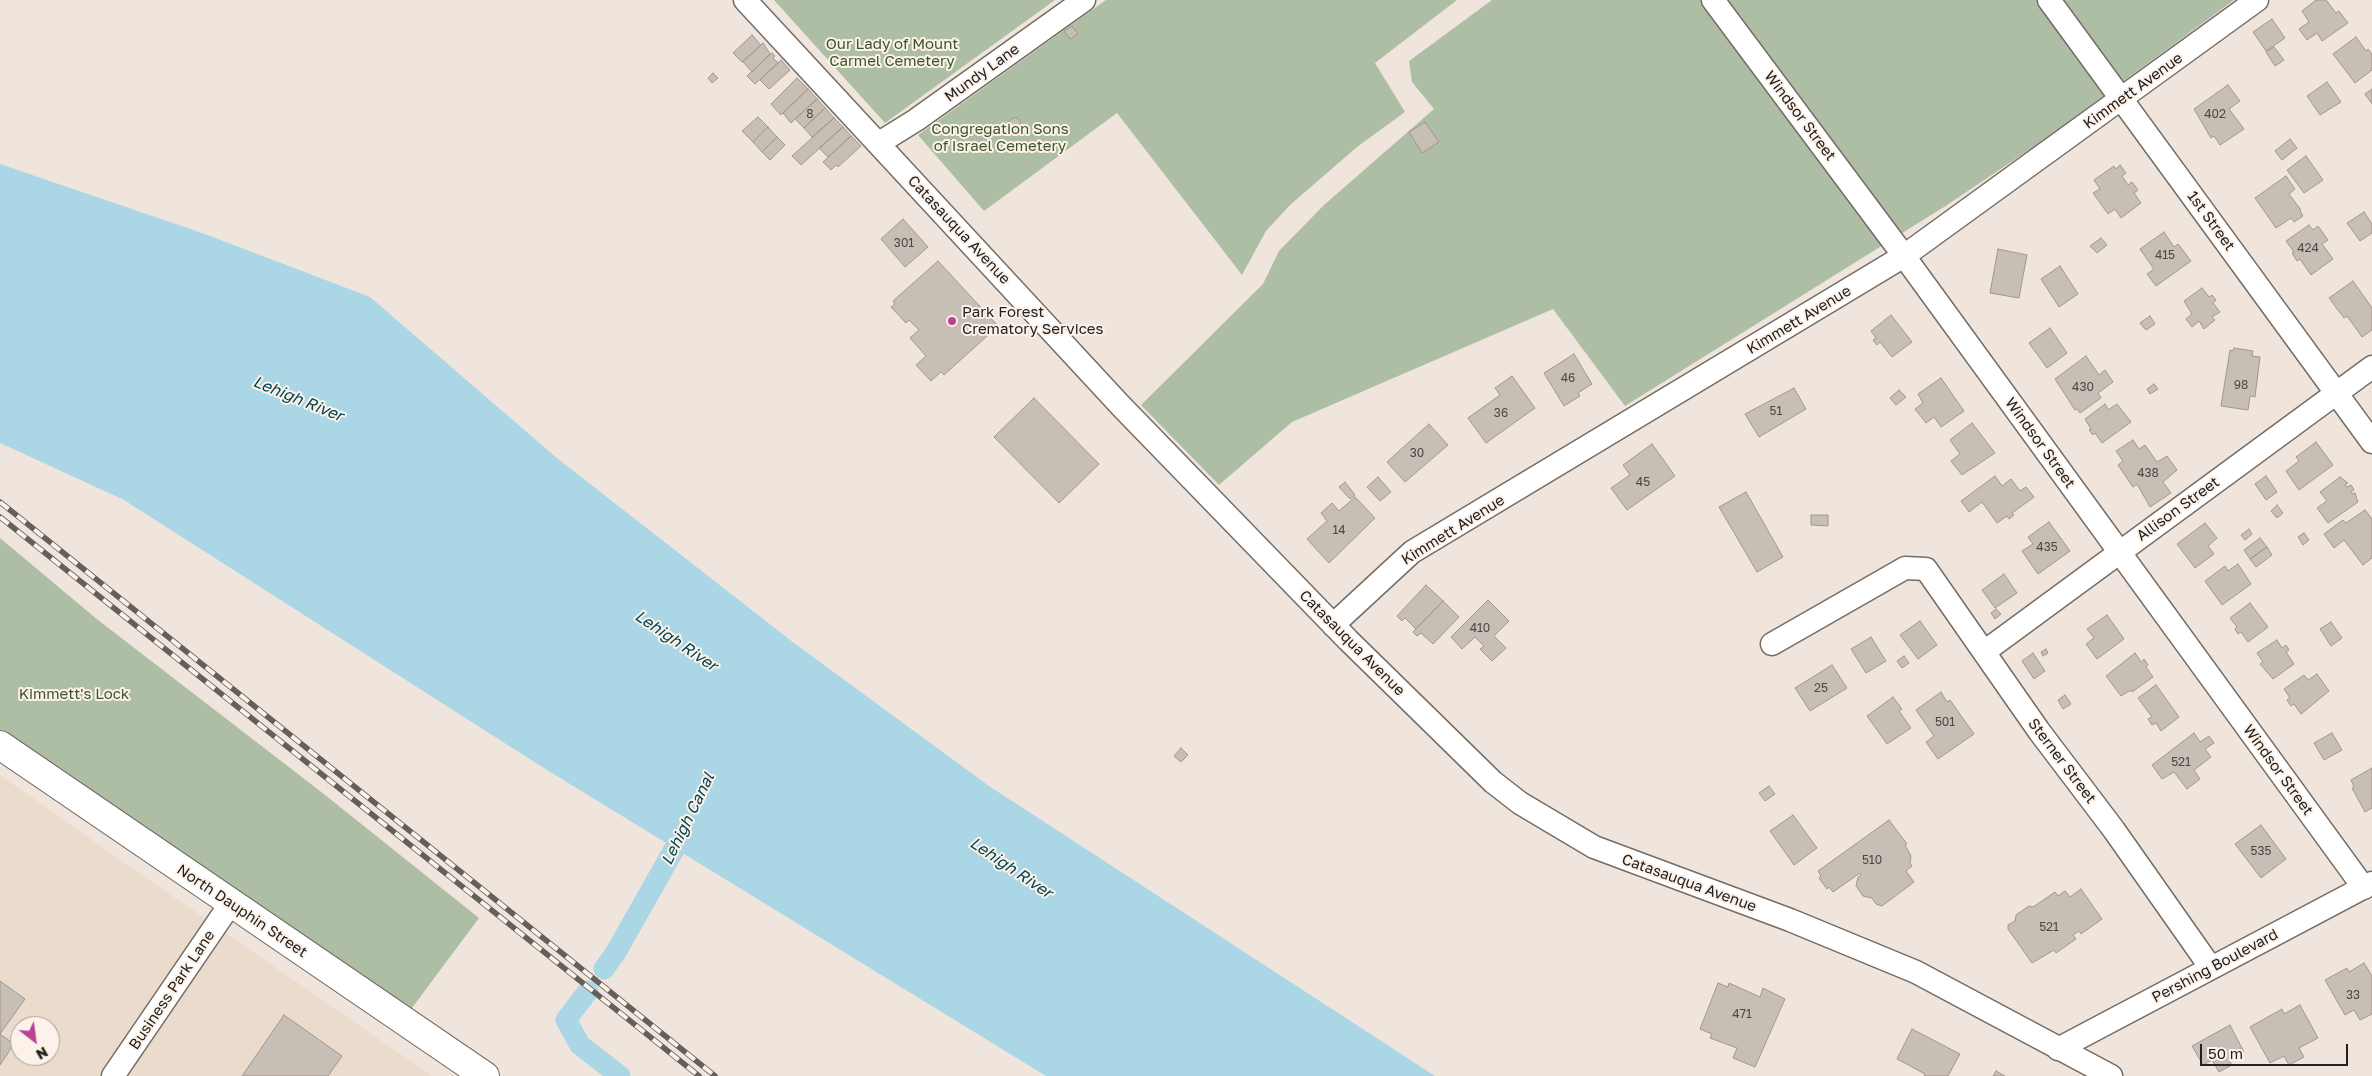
<!DOCTYPE html>
<html>
<head>
<meta charset="utf-8">
<style>
  body { margin:0 }
  #map { position:relative; width:2372px; height:1076px; overflow:hidden; background:#efe5dd; font-family:"Golos Text",sans-serif }
  canvas { display:block }
  .north { position:absolute; left:10px; top:1016px; width:50px; height:50px; box-sizing:border-box; background:#fcf2ea; border:1px solid #a59e98; border-radius:50%; rotate:150deg; font-size:14px; font-weight:700; line-height:20px; text-align:center; color:#23201d }
  .north::after { content:''; display:block; margin:auto; width:18px; height:22px; background:#ba4398; clip-path:polygon(50% 0,100% 100%,50% 72%,0 100%) }
  .scale { position:absolute; left:2200px; top:1044px; width:148px; height:22px; box-sizing:border-box; border:2px solid #23201d; border-top:0; padding-left:6px; font-size:15px; line-height:18px; white-space:nowrap; color:#23201d; -webkit-text-stroke:4px #fcf2ea; paint-order:stroke }
</style>
</head>
<body>
<div id="map">
<canvas width="2372" height="1076"></canvas>
<div class="north">N</div>
<div class="scale">50 m</div>
</div>
<script>
const ctx = document.querySelector('canvas').getContext('2d');
ctx.lineJoin = 'round';
function paint(path, color) {
  ctx.fillStyle = color;
  ctx.fill(path, 'evenodd');
}
function poly(rows) {
  const path = new Path2D();
  for (const r of rows) {
    if (r.length === 3) {
      path.moveTo(r[0] + r[2], r[1]);
      path.arc(r[0], r[1], r[2], 0, 2 * Math.PI);
      continue;
    }
    path.moveTo(r[0], r[1]);
    for (let i = 2; i < r.length; i += 2) path.lineTo(r[i], r[i + 1]);
  }
  return path;
}
function trace(path, color, width, dash) {
  ctx.strokeStyle = color;
  ctx.lineWidth = width;
  ctx.lineCap = dash ? 'butt' : 'round';
  ctx.setLineDash(dash || []);
  ctx.stroke(path);
}
function label(font, color, halo, rows, align = 'center') {
  ctx.font = font + ' "Golos Text",sans-serif';
  ctx.lineWidth = 4;
  ctx.setLineDash([]);
  ctx.textBaseline = 'middle';
  ctx.strokeStyle = halo;
  ctx.fillStyle = color;
  for (const [text, x, y, turn = 0] of rows) {
    ctx.save();
    ctx.translate(x, y);
    ctx.rotate((+turn || 0) * Math.PI / 180);
    ctx.textAlign = isNaN(turn) ? turn : align;
    if (halo) ctx.strokeText(text, 0, 0);
    ctx.fillText(text, 0, 0);
    ctx.restore();
  }
}
paint(poly([
  [0,775,112,854,432,1076,0,1076],
  [20,1026,50,1026,50,1056,20,1056]
]), '#ebdbcd');
paint(poly([
  [774,0,1055,0,885,123],
  [1106,0,1457,0,1375,63,1405,112,1357,147,1290,205,1266,231,1242,275,1117,113,984,211,918,135],
  [1492,0,2234,0,2038,144,1944,207,1625,406,1553,309,1292,422,1219,485,1141,405,1263,284,1279,251,1324,205,1434,109,1412,82,1409,61],
  [0,538,98,620,320,791,479,918,409,1012,0,732]
]), '#aebea5');
paint(poly([
  [0,164,205,234,370,297,558,459,794,643,989,786,1435,1076,1046,1076,539,765,124,500,0,443]
]), '#aad6e5');
trace(poly([
  [604,969,616,952,689,823],
  [588,991,566,1020,580,1045,620,1076]
]), '#aad6e5', 21);
const building = poly([
  [2316,0,2326,0,2336,13,2339,11,2348,23,2322,41,2317,33,2307,40,2299,29,2309,22,2302,11,2316,0],
  [2272,19,2285,38,2266,51,2253,32,2272,19],
  [1072,26,1078,34,1070,39,1064,31,1072,26],
  [752,35,761,45,742,62,733,53,752,35],
  [2356,37,2366,51,2368,49,2372,54,2372,70,2355,83,2333,54,2356,37],
  [763,43,770,54,752,72,743,62,763,43],
  [2274,47,2284,60,2275,66,2266,52,2274,47],
  [772,53,775,56,773,58,778,63,755,84,747,76,772,53],
  [781,60,790,70,769,89,760,80,781,60],
  [713,73,718,78,712,83,708,78,713,73],
  [797,78,808,89,781,115,771,104,797,78],
  [2327,82,2341,102,2320,115,2307,96,2327,82],
  [2228,85,2240,101,2229,109,2244,129,2220,145,2214,136,2211,138,2194,109,2228,85],
  [808,89,817,99,791,123,783,113,808,89],
  [2372,89,2372,104,2365,94,2372,89],
  [817,99,825,108,804,128,795,119,817,99],
  [825,108,834,118,812,137,804,128,825,108],
  [758,117,768,127,753,142,742,131,758,117],
  [1015,123,5.5],
  [834,118,843,127,801,165,792,156,834,118],
  [1425,122,1439,142,1422,153,1409,132,1425,122],
  [768,127,777,137,762,152,753,142,768,127],
  [843,127,851,136,828,157,819,148,843,127],
  [851,136,861,146,838,167,836,165,831,170,823,162,851,136],
  [777,137,785,145,770,160,762,152,777,137],
  [2290,139,2297,148,2282,160,2275,151,2290,139],
  [2306,156,2323,180,2304,193,2287,170,2306,156],
  [2120,165,2126,173,2122,176,2128,185,2132,182,2138,190,2134,193,2141,203,2121,218,2115,209,2108,214,2093,193,2100,189,2094,180,2114,166,2116,169,2120,165],
  [2286,176,2295,189,2289,194,2301,210,2300,211,2303,216,2294,222,2291,218,2276,228,2255,198,2286,176],
  [2364,212,2372,224,2372,233,2360,241,2347,223,2364,212],
  [903,219,928,247,905,267,881,239,903,219],
  [2309,225,2313,230,2318,226,2328,240,2322,244,2333,259,2311,275,2300,259,2297,261,2292,253,2294,252,2286,241,2309,225],
  [2164,232,2174,247,2178,244,2191,261,2156,286,2147,274,2154,269,2140,249,2164,232],
  [2101,238,2107,245,2097,253,2090,246,2101,238],
  [1998,249,2027,255,2019,298,1990,293,1998,249],
  [938,261,998,326,944,375,941,372,931,381,916,365,926,356,910,338,919,330,909,320,906,323,891,307,895,304,893,301,938,261],
  [2060,266,2078,294,2059,307,2041,279,2060,266],
  [2353,281,2372,308,2372,330,2362,337,2347,316,2344,318,2329,298,2353,281],
  [2202,288,2209,297,2212,295,2216,300,2213,303,2220,312,2212,317,2215,320,2204,329,2199,321,2192,327,2186,319,2192,314,2184,301,2202,288],
  [1891,315,1912,342,1892,357,1880,342,1877,345,1873,340,1876,338,1871,331,1891,315],
  [2150,316,2155,324,2146,330,2140,323,2150,316],
  [2050,328,2067,353,2047,368,2029,343,2050,328],
  [2234,348,2253,351,2252,356,2260,357,2255,397,2250,396,2248,410,2221,406,2230,350,2233,351,2234,348],
  [1574,354,1592,384,1578,393,1580,396,1564,406,1544,373,1574,354],
  [2086,356,2099,375,2105,370,2113,382,2098,393,2101,398,2080,413,2077,409,2075,410,2055,379,2086,356],
  [1512,376,1535,408,1486,443,1468,418,1500,395,1495,388,1512,376],
  [1941,378,1964,411,1941,427,1934,417,1926,423,1915,409,1923,403,1918,394,1941,378],
  [2154,384,2158,389,2150,394,2147,389,2154,384],
  [1794,388,1806,409,1759,437,1745,414,1794,388],
  [1899,390,1906,397,1896,405,1890,398,1899,390],
  [1034,398,1099,464,1059,503,994,437,1034,398],
  [2105,404,2108,410,2117,404,2131,422,2102,443,2095,433,2093,435,2089,430,2091,429,2085,419,2105,404],
  [1972,423,1995,453,1962,475,1951,461,1960,454,1950,440,1972,423],
  [1429,424,1448,445,1405,482,1387,462,1429,424],
  [2133,440,2139,449,2145,445,2157,462,2167,456,2177,470,2163,482,2171,493,2150,507,2137,484,2133,487,2118,465,2123,461,2116,451,2133,440],
  [2316,442,2333,465,2299,490,2286,471,2299,461,2296,457,2316,442],
  [1652,444,1675,476,1627,510,1611,488,1630,475,1623,465,1652,444],
  [1995,476,2002,486,2011,479,2020,491,2026,487,2034,497,2012,513,2014,515,2009,519,2007,516,1997,523,1982,502,1969,512,1961,501,1995,476],
  [2266,476,2277,492,2266,500,2255,484,2266,476],
  [1378,477,1391,492,1380,501,1367,487,1378,477],
  [2340,477,2348,483,2345,485,2347,487,2351,485,2354,490,2351,492,2352,494,2355,493,2358,502,2328,523,2317,508,2327,501,2320,492,2340,477],
  [1345,482,1355,495,1350,499,1339,487,1345,482],
  [1746,492,1783,557,1757,572,1719,507,1746,492],
  [1355,497,1375,518,1329,563,1307,539,1327,521,1321,513,1332,503,1339,511,1355,497],
  [2277,505,2283,513,2277,518,2271,511,2277,505],
  [2365,510,2372,519,2372,558,2363,565,2344,540,2334,548,2324,534,2343,520,2346,523,2365,510],
  [1811,515,1828,515,1828,526,1811,525,1811,515],
  [2049,522,2070,551,2038,574,2022,551,2033,544,2028,537,2049,522],
  [2205,523,2217,538,2208,546,2214,554,2195,568,2177,544,2205,523],
  [2249,529,2252,534,2245,540,2241,535,2249,529],
  [2304,533,2309,540,2303,545,2298,537,2304,533],
  [2260,538,2267,547,2250,559,2244,550,2260,538],
  [2267,547,2272,555,2256,567,2250,559,2267,547],
  [2238,564,2251,584,2222,605,2205,581,2225,566,2228,571,2238,564],
  [2004,574,2017,593,1995,608,1982,590,2004,574],
  [1426,585,1443,601,1416,629,1405,618,1402,621,1397,616,1426,585],
  [1488,600,1509,621,1494,636,1506,648,1492,661,1480,649,1484,646,1475,637,1462,649,1451,637,1488,600],
  [1443,601,1459,617,1433,644,1421,633,1417,636,1413,632,1443,601],
  [2250,603,2268,627,2248,642,2241,632,2238,634,2235,629,2237,627,2230,618,2250,603],
  [1996,609,2001,614,1995,619,1991,613,1996,609],
  [2107,615,2124,639,2097,659,2086,644,2094,638,2087,629,2107,615],
  [1920,621,1937,645,1918,659,1900,635,1920,621],
  [2331,622,2342,638,2331,646,2320,629,2331,622],
  [1871,637,1886,661,1866,673,1851,649,1871,637],
  [2277,640,2282,648,2286,645,2289,650,2286,652,2294,664,2273,679,2260,664,2263,662,2257,653,2277,640],
  [2046,649,2048,653,2043,656,2041,652,2046,649],
  [2033,653,2045,671,2034,679,2022,661,2033,653],
  [2135,653,2141,662,2144,659,2148,665,2146,667,2153,677,2132,692,2131,690,2121,696,2106,676,2135,653],
  [1904,656,1909,663,1902,668,1897,661,1904,656],
  [1832,665,1847,688,1810,711,1795,688,1832,665],
  [2317,674,2329,691,2301,714,2294,704,2291,706,2287,700,2290,698,2284,689,2304,675,2308,680,2317,674],
  [2156,685,2179,717,2161,731,2156,723,2152,725,2148,719,2152,717,2138,698,2156,685],
  [1941,692,1947,702,1950,700,1974,734,1938,759,1926,742,1934,736,1916,710,1941,692],
  [2065,695,2071,704,2063,709,2058,700,2065,695],
  [1893,697,1902,709,1899,711,1911,728,1887,744,1867,716,1893,697],
  [2194,733,2200,742,2209,736,2214,743,2205,749,2211,757,2194,770,2200,779,2187,789,2174,772,2162,779,2152,765,2194,733],
  [2332,733,2342,750,2324,760,2314,743,2332,733],
  [1181,748,1188,755,1181,762,1174,756,1181,748],
  [2372,768,2372,808,2365,812,2352,788,2354,787,2351,780,2372,768],
  [1769,786,1775,794,1765,801,1759,793,1769,786],
  [1793,815,1817,848,1794,865,1770,831,1793,815],
  [1889,820,1907,844,1905,845,1911,856,1910,863,1912,866,1906,871,1914,882,1882,906,1876,904,1872,898,1863,896,1856,886,1858,877,1861,875,1860,873,1833,892,1829,887,1827,889,1819,878,1821,876,1818,871,1889,820],
  [2261,825,2286,859,2261,878,2235,844,2261,825],
  [2081,889,2102,919,2081,934,2079,931,2073,935,2076,939,2056,953,2054,950,2032,963,2008,929,2008,925,2015,921,2016,915,2029,906,2033,907,2055,892,2058,896,2065,891,2070,897,2081,889],
  [2364,963,2372,976,2372,1014,2360,1020,2354,1010,2345,1015,2325,980,2347,968,2349,972,2364,963],
  [0,981,25,999,0,1034,14,1044,0,1065,0,981],
  [1718,983,1728,987,1729,983,1760,997,1763,988,1785,999,1755,1067,1733,1058,1737,1048,1710,1038,1712,1034,1700,1029,1718,983],
  [2300,1005,2318,1038,2299,1048,2304,1057,2289,1065,2284,1056,2270,1063,2250,1027,2282,1009,2284,1014,2300,1005],
  [284,1015,342,1056,328,1076,242,1076,284,1015],
  [2230,1025,2244,1052,2229,1060,2232,1065,2219,1072,2212,1060,2203,1065,2192,1046,2230,1025],
  [1912,1029,1960,1054,1948,1076,1924,1076,1925,1074,1897,1059,1912,1029],
  [1996,1071,2005,1076,1993,1076,1996,1071]
]);
paint(building, '#c7beb6');
trace(building, '#a0978f', 1);
const street = poly([
  [745,0,1121,406,1348,640,1493,782,1520,803,1594,847,1790,920,1916,972,2111,1076],
  [1713,0,1904,256,2364,888],
  [2049,0,2372,442],
  [879,143,916,120,1084,0],
  [1333,625,1412,552,1904,256,2257,0],
  [1772,644,1905,568,1926,569,2039,731,2114,830,2211,968],
  [1984,652,2372,367],
  [2058,1049,2372,883],
  [113,1076,231,903]
]);
const secondary = poly([
  [0,745,485,1076]
]);
trace(street, '#746c65', 25);
trace(secondary, '#746c65', 30);
trace(street, '#fff', 22);
trace(secondary, '#fff', 28);
const rail = poly([
  [0,502,715,1076],
  [0,517,699,1076]
]);
trace(rail, '#645f5a', 5.5);
trace(rail, '#fcf2ea', 4, [11]);
for (const [x, y, r, color] of [
  [952,321,5,"#ba4398"]
]) {
  const dot = new Path2D();
  dot.arc(x, y, r, 0, 2 * Math.PI);
  ctx.fillStyle = color;
  ctx.fill(dot);
  trace(dot, '#fcf2ea', 2);
}
label('12px', '#4c4843', null, [
  ["8",810,114],
  ["402",2215,114],
  ["301",904,243],
  ["424",2308,248],
  ["415",2165,255],
  ["46",1568,378],
  ["98",2241,385],
  ["430",2083,387],
  ["51",1776,411],
  ["36",1501,413],
  ["30",1417,453],
  ["438",2148,473],
  ["45",1643,482],
  ["14",1339,530],
  ["435",2047,547],
  ["410",1480,628],
  ["25",1821,688],
  ["501",1945,722],
  ["521",2181,762],
  ["535",2261,851],
  ["510",1872,860],
  ["521",2049,927],
  ["33",2353,995],
  ["471",1742,1014]
]);
label('15px', '#395627', '#fcf2ea', [
  ["Our Lady of Mount",892,44],
  ["Carmel Cemetery",892,61],
  ["Congregation Sons",1000,129],
  ["of Israel Cemetery",1000,146],
  ["Kimmett's Lock",74,694]
]);
label('15px', '#23201d', '#fcf2ea', [
  ["Mundy Lane",982,73,-36],
  ["Kimmett Avenue",2133,91,-36],
  ["Windsor Street",1800,116,53],
  ["1st Street",2211,221,54],
  ["Catasauqua Avenue",959,230,47],
  ["Kimmett Avenue",1799,320,-31],
  ["Windsor Street",2040,443,54],
  ["Allison Street",2178,509,-36],
  ["Kimmett Avenue",1453,530,-32],
  ["Catasauqua Avenue",1352,643,45],
  ["Sterner Street",2062,761,53],
  ["Windsor Street",2278,770,54],
  ["Catasauqua Avenue",1689,883,20],
  ["North Dauphin Street",242,911,34],
  ["Pershing Boulevard",2215,966,-28],
  ["Business Park Lane",172,990,-56]
]);
label('15px', '#23201d', '#fcf2ea', [
  ["Park Forest",962,312],
  ["Crematory Services",962,329]
], 'left');
label('italic 16px', '#014453', '#fcf2ea', [
  ["Lehigh River",298,399,22],
  ["Lehigh River",676,641,34],
  ["Lehigh Canal",688,819,-64],
  ["Lehigh River",1011,868,34]
]);
</script>
</body>
</html>
